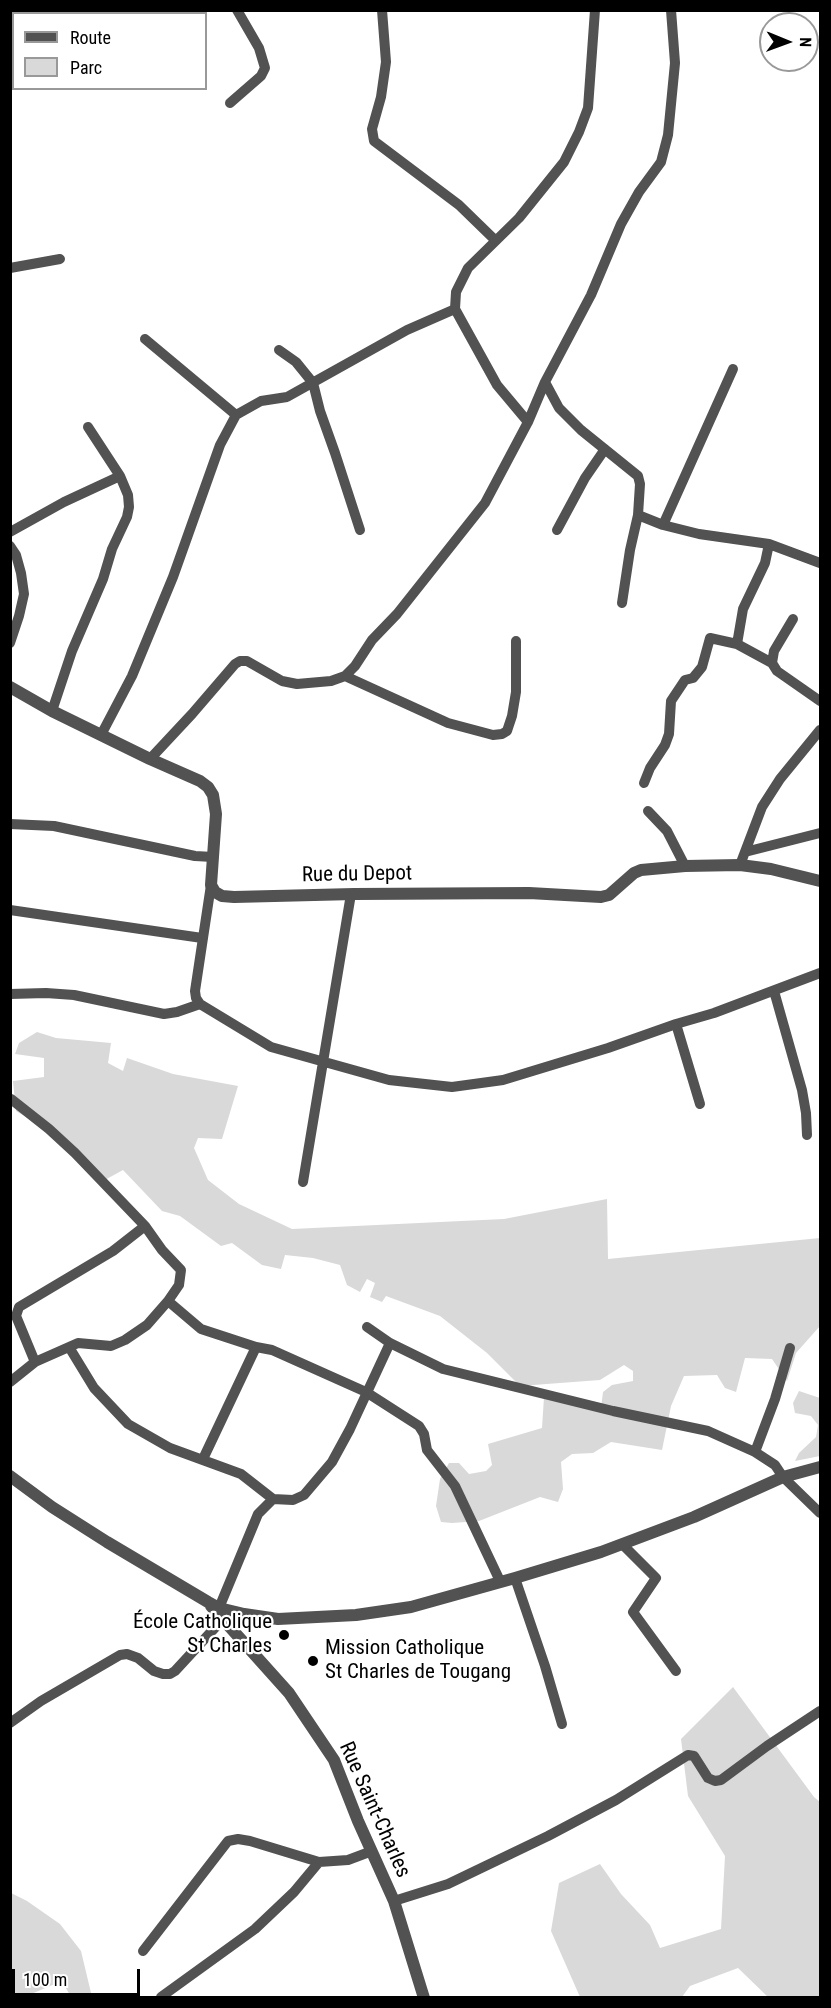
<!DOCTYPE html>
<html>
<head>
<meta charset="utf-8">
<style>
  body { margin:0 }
  #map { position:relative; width:831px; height:2008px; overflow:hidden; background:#fff; font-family:"Roboto Condensed",sans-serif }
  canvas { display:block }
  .frame { position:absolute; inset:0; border:12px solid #000; pointer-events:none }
  .legend { position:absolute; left:12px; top:12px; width:195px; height:78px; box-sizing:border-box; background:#fff; border:2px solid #999; margin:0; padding:8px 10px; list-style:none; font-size:18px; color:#000 }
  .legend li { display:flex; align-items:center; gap:12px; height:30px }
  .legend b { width:30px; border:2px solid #999 }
  .north { position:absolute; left:759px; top:12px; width:60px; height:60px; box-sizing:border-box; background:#fff; border:2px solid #999; border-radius:50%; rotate:91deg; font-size:16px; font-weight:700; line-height:24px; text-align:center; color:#000 }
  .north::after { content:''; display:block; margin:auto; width:21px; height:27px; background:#000; clip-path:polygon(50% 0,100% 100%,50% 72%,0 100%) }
  .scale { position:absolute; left:12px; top:1969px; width:128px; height:27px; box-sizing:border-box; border:3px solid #000; border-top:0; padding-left:8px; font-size:18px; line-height:21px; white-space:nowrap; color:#000; -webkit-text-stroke:4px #fff; paint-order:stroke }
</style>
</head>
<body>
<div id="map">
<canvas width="831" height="2008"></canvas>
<div class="frame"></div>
<ul class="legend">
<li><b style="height:8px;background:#525252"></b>Route</li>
<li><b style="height:16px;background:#d9d9d9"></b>Parc</li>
</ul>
<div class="north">N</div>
<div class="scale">100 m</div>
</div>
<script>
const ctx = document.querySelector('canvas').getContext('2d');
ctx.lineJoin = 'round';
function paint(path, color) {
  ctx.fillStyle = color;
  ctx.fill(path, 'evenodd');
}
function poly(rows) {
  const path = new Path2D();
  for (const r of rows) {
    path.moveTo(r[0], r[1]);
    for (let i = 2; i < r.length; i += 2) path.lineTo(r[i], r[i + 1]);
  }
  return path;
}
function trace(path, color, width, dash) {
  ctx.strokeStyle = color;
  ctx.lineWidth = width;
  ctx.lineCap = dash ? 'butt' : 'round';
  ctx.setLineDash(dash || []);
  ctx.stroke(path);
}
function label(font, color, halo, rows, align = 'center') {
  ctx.font = font + ' "Roboto Condensed",sans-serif';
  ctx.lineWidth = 4.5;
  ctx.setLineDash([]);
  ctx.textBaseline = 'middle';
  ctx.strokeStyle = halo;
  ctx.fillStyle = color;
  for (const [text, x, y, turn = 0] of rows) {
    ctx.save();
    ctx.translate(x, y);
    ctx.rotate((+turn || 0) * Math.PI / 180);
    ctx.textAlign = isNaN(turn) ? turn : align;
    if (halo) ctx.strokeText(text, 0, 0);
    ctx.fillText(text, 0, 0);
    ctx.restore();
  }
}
paint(poly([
  [37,1032,56,1038,111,1043,108,1063,123,1071,127,1058,173,1074,238,1086,222,1139,198,1138,194,1148,208,1180,239,1204,292,1229,504,1219,607,1199,608,1259,820,1238,820,1326,796,1353,787,1381,772,1359,745,1358,736,1392,725,1388,717,1375,684,1376,671,1406,662,1450,611,1442,593,1453,572,1454,561,1462,563,1489,558,1502,540,1497,479,1521,452,1523,441,1522,436,1506,440,1479,449,1463,459,1463,469,1474,486,1471,492,1465,488,1444,542,1428,544,1397,601,1408,603,1392,612,1385,633,1381,633,1371,624,1365,600,1380,520,1386,487,1353,440,1316,386,1296,382,1302,370,1297,375,1283,367,1279,360,1292,347,1285,340,1265,313,1258,285,1255,281,1269,262,1265,232,1243,221,1246,180,1216,162,1211,123,1170,103,1181,31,1120,16,1111,13,1081,44,1077,44,1058,15,1054,19,1043],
  [799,1391,820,1398,820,1456,795,1461,799,1453,816,1437,818,1425,811,1416,795,1413,793,1403],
  [733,1687,814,1797,820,1802,820,1997,768,1997,738,1968,690,1986,682,1997,580,1997,551,1931,559,1883,600,1864,621,1894,650,1925,660,1948,721,1929,725,1856,688,1796,681,1739],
  [11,1893,27,1901,60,1924,81,1951,92,1997,71,1997,62,1981,24,1997,11,1997]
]), '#d9d9d9');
trace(poly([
  [382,10,386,62,381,97,372,129,374,141,459,205,495,240],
  [13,11,16,10],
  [230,103,261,76,265,68,259,48,237,10],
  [10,268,60,259],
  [145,339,236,415],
  [279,350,296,362,313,383,320,411,335,453,360,530],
  [545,382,559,408,581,430,638,476,640,484,638,515,630,550,622,603],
  [528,422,497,385,455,309,456,292,468,268,519,218,564,162,579,132,588,108,595,10],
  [638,515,663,525,699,534,769,544,820,563],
  [663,525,733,369],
  [557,530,585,478,605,449],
  [10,532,64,502,120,476],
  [10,546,16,555,21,573,24,594,19,616,10,643],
  [793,619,774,651,772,663,777,671,820,701],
  [737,644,743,609,765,563,769,544],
  [345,676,448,723,493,735,502,734,507,731,512,716,516,692,516,641],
  [52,711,72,651,103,579,112,549,127,517,129,507,128,495,120,476,88,427],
  [101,735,132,676,173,577,220,445,236,415,261,401,287,397,407,330,455,309],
  [150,759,192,714,235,664,240,661,247,661,282,681,297,684,331,681,345,676,355,666,372,640,397,614,485,503,528,422,545,382,591,295,621,224,639,192,661,162,668,135,675,63,671,10],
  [644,783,650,768,665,745,669,734,671,701,685,680,693,678,702,667,710,638,737,644,772,663],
  [648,811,667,831,685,866],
  [10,824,54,826,195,856,213,857],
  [745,852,820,833],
  [740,865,762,807,780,779,820,730],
  [211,885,195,991,196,998,200,1004,271,1047,389,1080,452,1087,503,1080,608,1048,676,1024,714,1013,820,973],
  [10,910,202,938],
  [774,991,802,1090,806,1113,807,1135],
  [10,994,46,993,74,995,164,1014,177,1012,200,1004],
  [676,1024,700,1104],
  [303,1182,351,894],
  [168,1301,201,1329,256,1347],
  [367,1327,390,1343,443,1369,613,1411,708,1431,755,1452,775,1465,783,1477,820,1513],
  [69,1347,94,1388,128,1424,170,1448,241,1474,273,1499],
  [35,1362,78,1343,111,1346,125,1340,147,1325,168,1301,179,1285,181,1270,162,1250,145,1226],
  [10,1382,35,1362,16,1316,19,1307,113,1251,145,1226,75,1153,49,1129,11,1099],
  [755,1452,775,1399,790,1348],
  [203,1459,256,1347,272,1350,366,1392,419,1426,424,1434,427,1450,455,1486,500,1581],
  [622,1544,656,1578,633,1612,676,1671],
  [515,1578,545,1666,562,1724],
  [219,1608,258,1514,273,1499,293,1500,304,1495,332,1462,350,1429,390,1343],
  [10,1723,41,1701,120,1655,127,1654,138,1658,154,1671,163,1674,170,1674,175,1671,223,1619],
  [394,1901,448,1884,548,1836,616,1800,688,1755,694,1756,708,1778,715,1781,721,1780,767,1746,820,1711],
  [143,1951,228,1841,238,1839,250,1841,319,1862,348,1860,372,1851],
  [161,1997,255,1929,294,1892,319,1862]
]), '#525252', 10);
trace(poly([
  [10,687,52,711,150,759,200,781,208,787,213,795,216,814,211,885,215,892,222,896,234,897,354,894,529,893,601,897,609,895,634,873,641,870,685,866,740,865,771,869,820,881],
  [10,1476,52,1507,107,1542,208,1602,219,1608,244,1614,278,1619,356,1615,411,1607,515,1578,601,1552,694,1517,783,1477,820,1467],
  [211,1606,289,1693,334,1760,358,1821,394,1901,424,1998]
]), '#525252', 12);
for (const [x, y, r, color] of [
  [284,1635,6,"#000"],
  [313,1661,6,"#000"]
]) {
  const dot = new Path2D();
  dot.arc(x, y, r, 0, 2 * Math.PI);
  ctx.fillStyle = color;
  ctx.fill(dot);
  trace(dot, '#fff', 2);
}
label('21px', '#000', '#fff', [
  ["Rue du Depot",357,875,-1],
  ["Rue Saint-Charles",374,1810,66]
]);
label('21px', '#000', '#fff', [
  ["École Catholique",272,1623],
  ["St Charles",272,1647],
  ["Mission Catholique",325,1649,"left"],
  ["St Charles de Tougang",325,1673,"left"]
], 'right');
</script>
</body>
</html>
